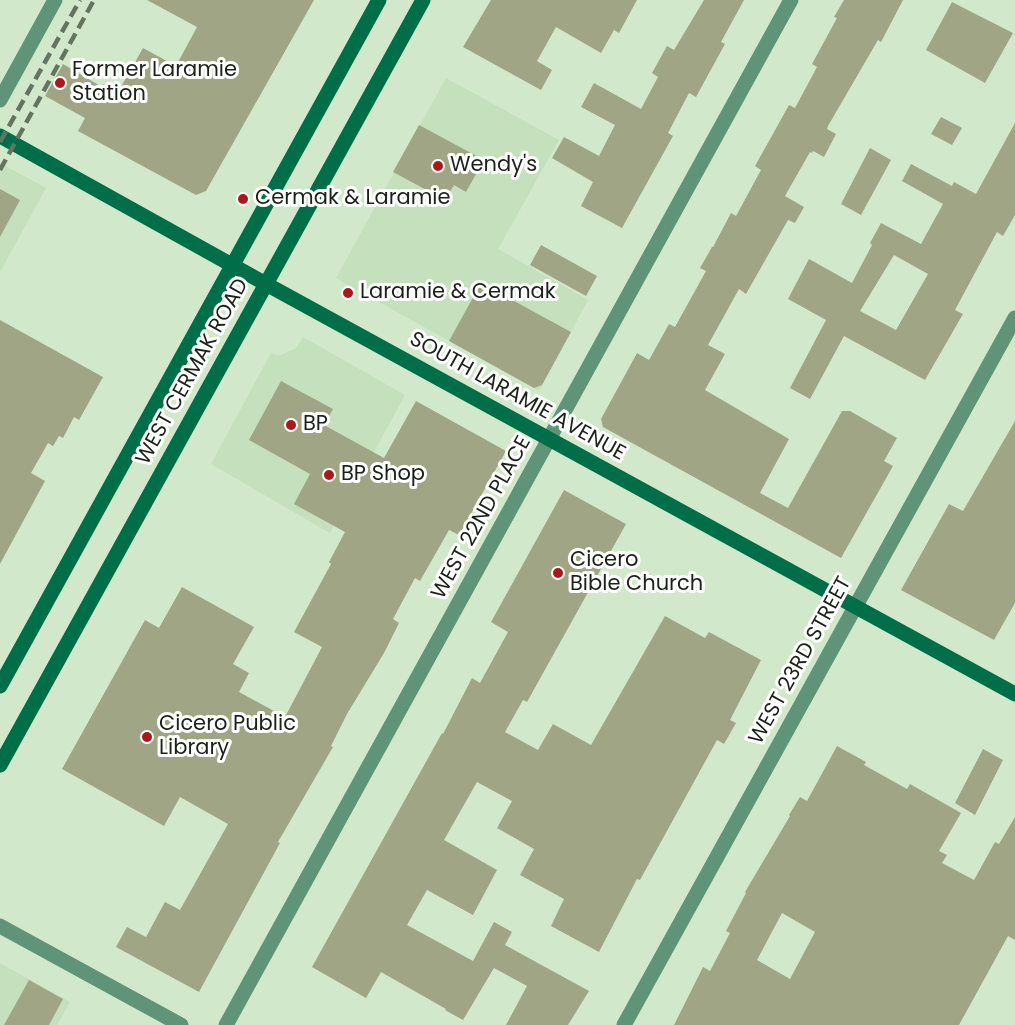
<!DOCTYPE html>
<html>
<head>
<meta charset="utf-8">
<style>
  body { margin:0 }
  canvas { display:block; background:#d1e8ca }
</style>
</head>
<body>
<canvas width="1015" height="1025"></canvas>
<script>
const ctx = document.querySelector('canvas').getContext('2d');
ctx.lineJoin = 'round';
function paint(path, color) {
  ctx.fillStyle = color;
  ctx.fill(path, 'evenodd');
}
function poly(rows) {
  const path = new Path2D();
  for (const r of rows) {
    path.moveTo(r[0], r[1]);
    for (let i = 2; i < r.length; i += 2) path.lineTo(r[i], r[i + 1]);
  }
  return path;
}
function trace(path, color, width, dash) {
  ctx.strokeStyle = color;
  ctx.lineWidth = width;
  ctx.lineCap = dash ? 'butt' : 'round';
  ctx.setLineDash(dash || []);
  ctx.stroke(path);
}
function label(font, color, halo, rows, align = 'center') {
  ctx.font = font + ' Poppins,sans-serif';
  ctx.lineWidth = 6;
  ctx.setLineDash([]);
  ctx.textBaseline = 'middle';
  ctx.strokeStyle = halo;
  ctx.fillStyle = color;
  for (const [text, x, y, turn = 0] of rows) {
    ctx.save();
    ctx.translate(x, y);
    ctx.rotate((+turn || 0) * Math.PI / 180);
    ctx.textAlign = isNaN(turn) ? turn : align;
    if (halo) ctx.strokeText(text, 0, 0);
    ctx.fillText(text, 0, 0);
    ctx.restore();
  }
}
paint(poly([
  [446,78,559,140,498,249,588,300,539,391,336,278],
  [0,163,46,188,0,272],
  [303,337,405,395,330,533,211,464,271,353,278,356,296,348],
  [0,963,70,1002,57,1025,0,1025]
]), '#c4e0bc');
paint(poly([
  [147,0,314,0,206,191,196,195,78,131,85,118,45,96,63,64,102,87,103,84,118,92,143,48,176,66,197,27],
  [491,0,637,0,619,33,614,30,601,53,556,27,537,61,552,70,541,90,463,47],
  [704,0,744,0,721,42,725,44,696,97,689,93,668,133,673,136,622,228,581,206,593,182,552,158,564,137,599,156,615,125,581,107,594,83,641,109,658,77,652,73,667,46,674,50],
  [844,0,903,0,881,42,878,40,828,126,827,129,836,134,824,157,813,151,812,153,810,152,785,196,804,207,795,223,788,220,746,294,739,289,708,345,725,354,705,390,789,439,760,493,788,508,842,411,850,411,897,438,884,461,893,466,841,558,603,427,601,419,637,353,649,360,669,324,675,327,706,271,700,268,712,247,713,247,731,213,736,216,761,170,755,166,769,141,789,105,795,108,817,67,812,64,837,18,834,17],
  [952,2,1013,33,985,83,926,50],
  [941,117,962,128,952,145,931,134],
  [1015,123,1015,215,1003,236,997,232,955,310,963,314,925,380,844,336,810,399,790,388,826,320,788,299,809,259,852,283,872,245,870,243,881,223,921,244,943,204,902,181,911,164,952,186,954,182,976,194],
  [894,255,928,274,896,330,860,311],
  [419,125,484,160,466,192,454,185,445,200,393,172],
  [870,148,891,160,861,215,841,204],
  [0,189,20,200,0,237],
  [541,245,597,276,586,296,530,265],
  [481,283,571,332,542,385,534,388,449,341],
  [0,320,103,377,79,420,74,417,63,438,59,436,53,446,48,443,31,473,45,481,0,564],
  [281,381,333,409,324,425,384,458,416,401,506,451,459,535,449,530,420,581,415,578,393,619,399,623,384,653,347,714,331,746,333,747,278,842,280,843,199,992,116,947,127,927,146,937,165,902,180,910,228,824,180,797,164,826,62,769,145,620,159,628,182,587,254,627,233,664,249,673,239,692,285,717,322,647,294,632,331,564,329,562,345,532,294,504,310,474,249,440],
  [1015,421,1015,603,994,640,901,590,949,504,963,511],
  [564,490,626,524,527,702,523,700,505,732,538,750,553,724,591,745,665,616,705,638,709,632,761,660,730,720,736,723,724,744,717,740,640,880,637,879,599,952,551,926,564,899,520,875,534,849,497,828,512,801,477,782,444,840,497,870,473,915,427,890,407,925,473,961,494,922,512,932,505,945,589,991,568,1025,506,1025,527,986,494,968,463,1020,445,1010,446,1009,381,972,366,998,312,967,442,733,443,734,472,678,480,683,508,632,491,622],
  [837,746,866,762,864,765,907,789,910,784,961,813,939,851,947,855,942,863,974,880,995,842,999,844,1015,817,1015,940,1008,936,959,1025,674,1025,703,967,710,971,730,933,726,931,746,893,745,892,790,816,789,815,800,797,807,801],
  [782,913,815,932,790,979,757,960],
  [983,749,1003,760,975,815,955,803],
  [29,980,63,999,49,1025,4,1025]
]), '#a0a685');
trace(poly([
  [0,100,55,0],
  [0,926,181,1025],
  [226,1025,791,0],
  [624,1025,1015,318]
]), '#5f9479', 15);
trace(poly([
  [0,136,266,284,1015,694],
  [0,686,379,0],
  [0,765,423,0]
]), '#006e49', 15);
trace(poly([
  [0,142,80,0],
  [0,170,94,0]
]), '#657361', 4.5, [12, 6]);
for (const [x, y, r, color] of [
  [60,83,6,"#ab181c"],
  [438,166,6,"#ab181c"],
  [243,199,6,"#ab181c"],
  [348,293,6,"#ab181c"],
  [291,425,6,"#ab181c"],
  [329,475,6,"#ab181c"],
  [558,573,6,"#ab181c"],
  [147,737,6,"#ab181c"]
]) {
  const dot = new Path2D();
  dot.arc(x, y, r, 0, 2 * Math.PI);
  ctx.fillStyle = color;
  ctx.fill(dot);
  trace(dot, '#fff', 2);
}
label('21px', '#1b2319', '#fff', [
  ["Former Laramie",72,71],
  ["Station",72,95],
  ["Wendy's",450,166],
  ["Cermak & Laramie",255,199],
  ["Laramie & Cermak",360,293],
  ["BP",303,425],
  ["BP Shop",341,475],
  ["Cicero",570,561],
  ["Bible Church",570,585],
  ["Cicero Public",159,725],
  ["Library",159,749]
], 'left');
label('21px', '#1b2319', '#fff', [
  ["WEST CERMAK ROAD",193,372,-61],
  ["SOUTH LARAMIE AVENUE",517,397,29],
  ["WEST 22ND PLACE",482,518,-61],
  ["WEST 23RD STREET",801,661,-61]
]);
</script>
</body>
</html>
